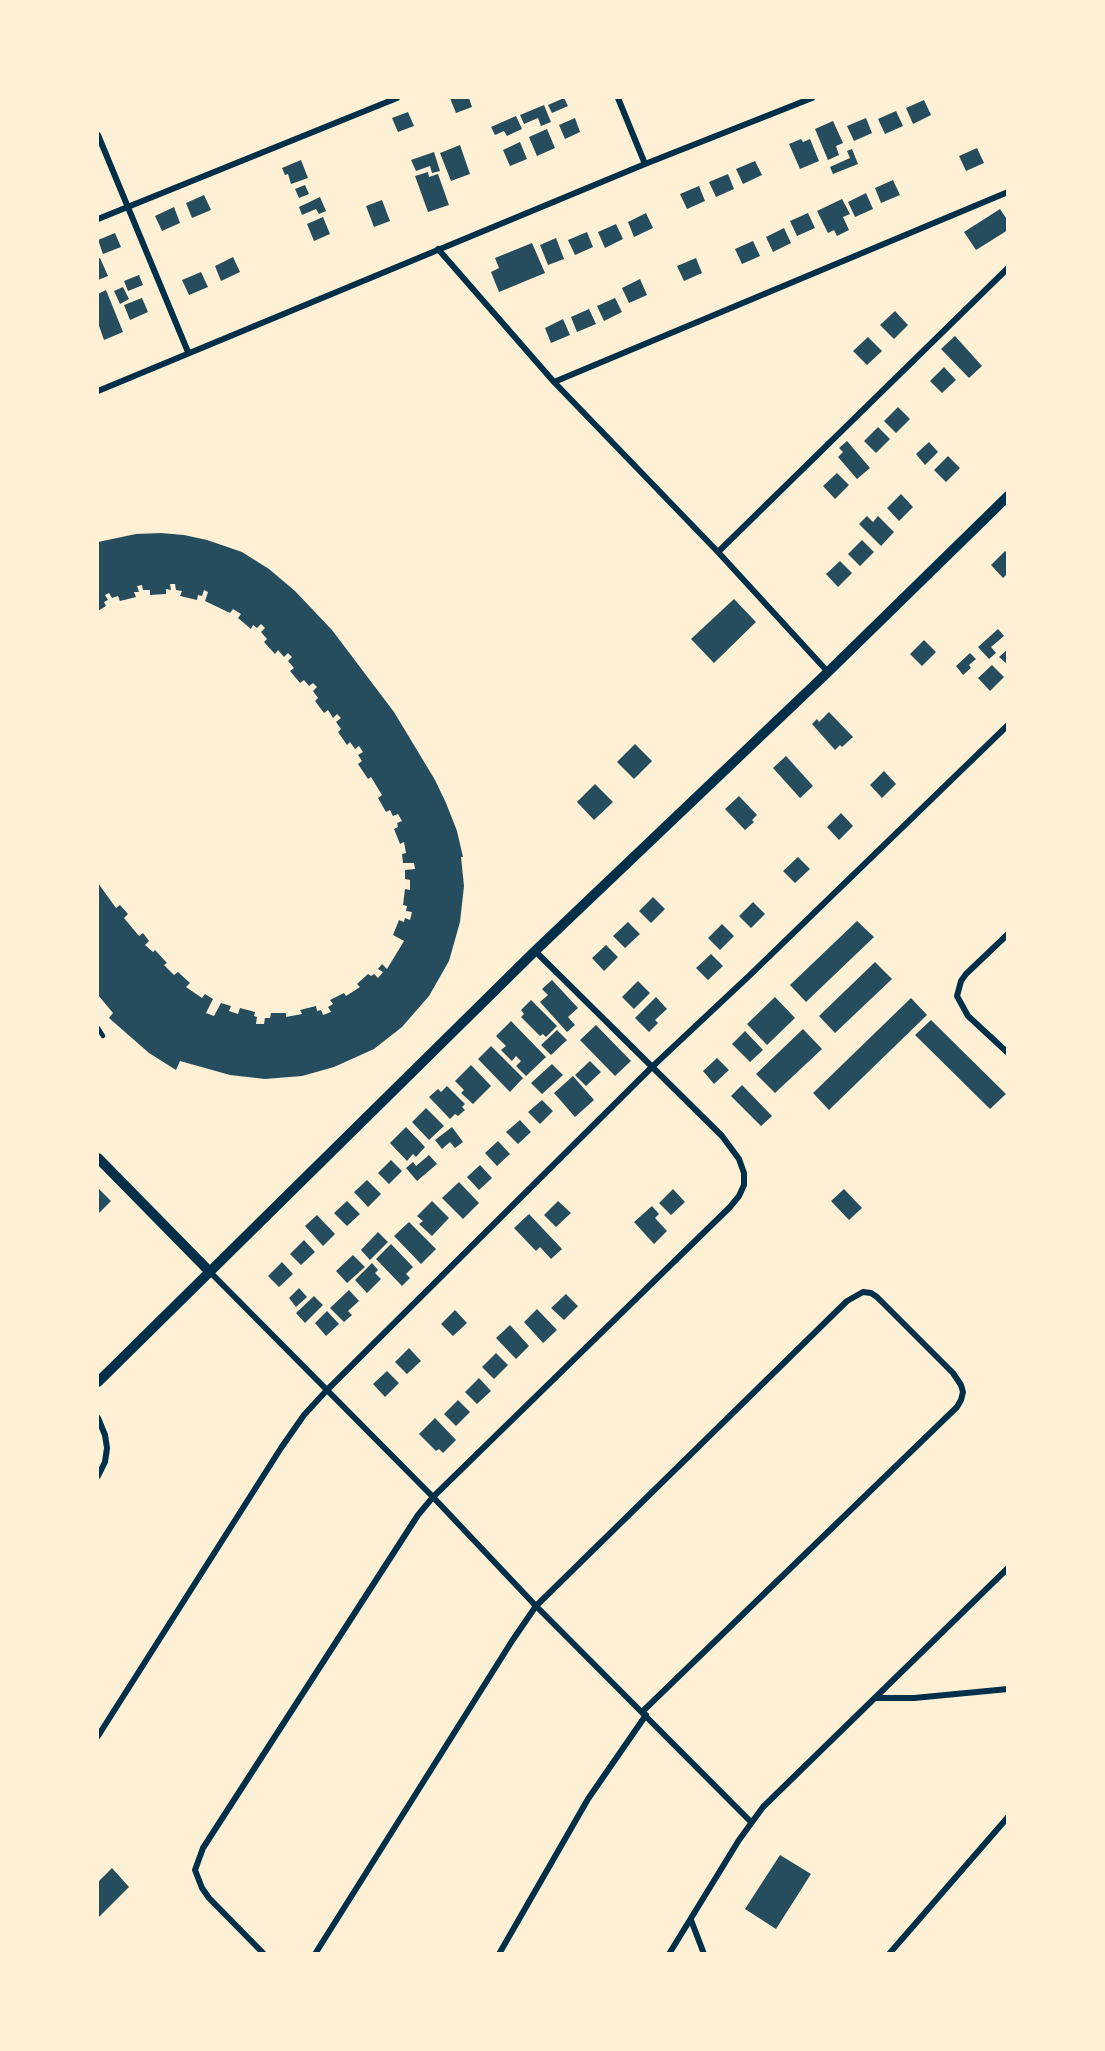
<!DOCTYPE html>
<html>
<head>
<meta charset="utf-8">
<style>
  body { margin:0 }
  #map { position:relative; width:1105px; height:2051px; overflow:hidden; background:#fdf0d5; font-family:Inter,sans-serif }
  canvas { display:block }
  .frame { position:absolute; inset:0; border:99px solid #fdf0d5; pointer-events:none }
</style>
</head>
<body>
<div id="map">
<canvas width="1105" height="2051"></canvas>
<div class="frame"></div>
</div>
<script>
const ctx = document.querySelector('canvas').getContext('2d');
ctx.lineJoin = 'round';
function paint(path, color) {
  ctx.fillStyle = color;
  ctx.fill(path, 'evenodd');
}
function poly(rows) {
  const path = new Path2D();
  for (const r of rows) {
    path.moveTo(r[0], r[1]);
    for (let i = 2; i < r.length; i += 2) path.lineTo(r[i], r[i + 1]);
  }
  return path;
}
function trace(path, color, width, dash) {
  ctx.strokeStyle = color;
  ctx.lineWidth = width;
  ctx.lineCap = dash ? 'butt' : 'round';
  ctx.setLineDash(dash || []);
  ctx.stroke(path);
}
paint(poly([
  [450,98,469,98,472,107,456,113],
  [564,98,568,106,552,113,548,105],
  [924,100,931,115,913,124,906,108],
  [544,105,551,122,541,126,538,118,524,124,520,115],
  [896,111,903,126,885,134,878,119],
  [408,112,414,126,398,132,392,118],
  [516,116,522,129,507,136,504,131,495,135,491,127],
  [575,118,580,132,565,139,559,125],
  [866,118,872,133,854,141,847,126],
  [833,121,843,143,836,146,839,155,828,160,815,129],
  [547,129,555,148,537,156,529,137],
  [801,139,803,142,810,139,819,161,800,169,789,144],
  [520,142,527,159,510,166,503,150],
  [460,145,470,174,451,181,440,153],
  [977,148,984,163,966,171,959,156],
  [852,149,858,164,833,174,830,167,850,158,847,151],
  [434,152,440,171,432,173,430,166,416,171,411,160],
  [301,160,308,178,291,184,288,174,285,175,282,168],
  [755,161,762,175,743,184,736,169],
  [428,172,429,177,438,174,449,205,428,212,415,176],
  [728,174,734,189,716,197,709,182],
  [893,180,900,195,881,203,875,188],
  [305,185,309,194,299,198,295,189],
  [699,186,705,201,687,209,680,194],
  [866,193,873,209,855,217,848,202],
  [204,195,211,210,192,218,186,203],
  [320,197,326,211,319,214,316,209,302,215,299,207],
  [842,199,850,214,843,217,849,230,837,236,834,230,828,233,817,211],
  [382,200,390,221,374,227,366,206],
  [174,207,180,223,162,231,155,216],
  [1000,209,1008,221,1008,230,976,250,964,232],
  [646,213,653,228,634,237,628,222],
  [808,213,815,228,797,236,790,221],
  [323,217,330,234,314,241,307,224],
  [616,224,623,239,605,248,598,232],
  [784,228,791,243,773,252,766,237],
  [587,232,593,247,575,255,568,240],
  [115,233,121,247,103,254,98,240],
  [556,238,564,259,548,265,540,245],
  [753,241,760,256,742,264,735,249],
  [532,243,545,273,499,292,491,272,499,268,495,258],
  [233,257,240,272,221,281,215,266],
  [100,258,108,276,98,280,98,259],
  [696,258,702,273,684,281,677,266],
  [201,272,208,287,189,295,182,280],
  [139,275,143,285,128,291,124,281],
  [640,279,647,295,629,303,622,288],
  [123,287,129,299,120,304,114,291],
  [106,290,123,332,104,340,98,323,98,294],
  [142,298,148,312,130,320,124,305],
  [615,298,622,312,604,321,597,306],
  [589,309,596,324,577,332,571,317],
  [895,311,908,325,894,339,880,325],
  [563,319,570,335,551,343,545,328],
  [955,336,982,366,969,378,941,349],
  [868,337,882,351,867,365,853,351],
  [944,367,956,380,942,393,930,381],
  [898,407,910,419,896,433,884,421],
  [878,427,890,439,876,453,864,441],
  [847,441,870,468,857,479,838,457,843,452,839,448],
  [929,442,938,452,925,465,916,454],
  [948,456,960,468,946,482,934,470],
  [837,473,849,485,835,499,823,486],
  [901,494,913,507,899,521,887,508],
  [867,516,873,522,878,516,894,532,881,546,859,524],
  [161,533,184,535,207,540,242,552,269,569,295,591,332,630,394,712,435,780,446,803,457,831,463,857,461,857,464,886,460,922,449,961,429,996,402,1027,374,1049,334,1067,302,1076,265,1079,230,1075,180,1061,176,1070,149,1053,109,1018,113,1013,98,995,98,883,116,908,120,905,128,914,124,918,139,936,143,933,149,941,145,945,153,952,155,950,167,963,164,965,174,975,178,972,190,983,186,987,202,998,205,994,213,999,206,1013,214,1016,221,1003,231,1006,229,1011,238,1014,240,1008,255,1012,254,1016,257,1017,256,1024,264,1024,265,1018,270,1018,271,1013,286,1013,286,1017,302,1014,300,1010,316,1006,317,1011,321,1010,323,1015,331,1012,328,1007,333,1004,330,1000,344,993,346,996,360,987,357,984,368,974,371,976,374,974,378,978,383,972,378,969,382,964,387,969,404,941,393,935,399,920,404,922,405,918,410,920,412,912,406,911,407,906,403,905,405,889,410,890,410,880,405,879,405,870,415,869,414,863,403,863,402,854,406,853,404,842,400,844,394,829,398,827,397,823,402,821,398,814,393,816,390,810,386,812,378,798,382,795,371,777,368,779,358,764,362,761,358,755,363,752,359,746,355,749,350,742,347,745,338,732,341,729,336,722,341,718,337,714,333,718,328,710,324,713,315,701,318,698,313,691,317,687,313,683,309,686,304,680,300,683,290,671,294,668,288,661,292,657,288,653,284,657,278,650,275,654,264,642,267,639,261,632,265,628,261,624,257,628,253,625,251,629,238,618,241,614,233,609,230,613,205,601,208,592,204,590,202,596,198,595,197,600,180,596,182,591,176,590,175,584,170,584,171,590,166,589,166,594,150,595,150,590,143,590,142,585,137,586,139,592,134,592,136,597,120,601,118,596,112,598,109,593,105,595,108,600,104,602,106,606,98,611,98,542,136,534],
  [862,540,874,552,860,566,848,554],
  [1005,551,1008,554,1008,573,1003,578,991,565],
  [840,561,852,573,838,587,826,574],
  [734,599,756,622,714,663,691,639],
  [998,629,1004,636,991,647,996,653,989,659,978,647],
  [924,640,936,652,922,666,910,654],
  [1008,649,1008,665,999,657],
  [970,653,976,659,969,665,971,668,963,675,956,666],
  [992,665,1004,677,990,691,978,678],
  [829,712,853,737,842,747,840,745,835,750,812,724,817,719,819,722],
  [635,744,652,761,634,779,617,762],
  [786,756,813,786,800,798,773,768],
  [884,771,896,784,882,798,870,785],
  [595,784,613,802,594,820,577,802],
  [739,796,757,815,752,820,754,822,745,830,725,809],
  [841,813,853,826,839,840,827,827],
  [798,857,810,869,795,883,783,871],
  [653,897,665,909,651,923,639,911],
  [753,902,765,914,751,928,739,916],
  [857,921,874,937,806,1002,790,985],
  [628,922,640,934,625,948,613,936],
  [722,924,734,936,720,950,708,938],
  [606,945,618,957,604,971,592,958],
  [711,954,723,966,708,980,696,968],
  [875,962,892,979,835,1033,819,1016],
  [552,980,578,1008,568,1017,575,1025,567,1032,540,1002,548,995,542,989],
  [638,981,650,993,634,1009,622,997],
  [656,997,667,1009,655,1020,658,1023,649,1032,635,1018],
  [775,997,795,1018,767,1045,747,1024],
  [911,998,927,1015,829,1110,813,1093],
  [531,1000,557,1026,546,1037,543,1034,540,1036,521,1017,524,1014,521,1010],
  [931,1020,1006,1094,990,1109,915,1035],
  [511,1021,546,1057,526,1076,516,1066,521,1061,516,1056,512,1061,501,1050,506,1046,496,1036],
  [596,1025,631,1061,615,1076,580,1040],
  [803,1029,822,1049,775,1093,756,1074],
  [557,1030,567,1040,551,1055,541,1045],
  [745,1031,763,1050,750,1062,732,1044],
  [491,1046,523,1078,510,1092,478,1059],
  [717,1058,729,1070,714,1084,703,1071],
  [590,1061,601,1072,586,1086,575,1075],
  [552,1064,563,1075,542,1094,531,1083],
  [471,1065,491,1086,473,1104,461,1093,464,1090,455,1081],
  [573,1076,594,1100,575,1117,554,1093],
  [742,1085,772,1116,761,1126,731,1096],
  [447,1086,465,1104,462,1107,465,1110,458,1116,455,1114,450,1119,429,1097,438,1089,441,1092],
  [542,1100,553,1111,540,1124,528,1112],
  [426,1108,444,1126,429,1140,412,1122],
  [520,1120,531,1132,518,1144,506,1132],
  [406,1127,425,1147,416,1157,413,1154,407,1161,390,1143],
  [452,1127,463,1142,455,1148,450,1142,442,1149,435,1140],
  [498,1141,510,1154,497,1166,485,1153],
  [429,1155,437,1164,417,1181,406,1168,413,1162,416,1166],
  [391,1160,402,1171,389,1184,378,1173],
  [480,1165,492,1178,479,1190,467,1177],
  [367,1180,381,1194,368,1207,354,1192],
  [459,1182,479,1203,463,1219,442,1198],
  [99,1189,111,1201,98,1214,98,1190],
  [673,1189,685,1202,671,1215,659,1203],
  [844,1189,862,1208,849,1220,831,1201],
  [347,1201,360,1214,347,1226,334,1213],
  [432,1201,449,1218,432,1236,419,1224,423,1221,417,1216],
  [558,1201,571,1213,556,1227,544,1215],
  [652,1206,659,1214,655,1218,667,1231,654,1244,634,1222],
  [529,1214,562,1249,551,1259,540,1247,536,1251,514,1228],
  [317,1215,335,1234,323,1246,305,1226],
  [409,1222,436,1249,421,1264,394,1236],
  [378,1232,388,1242,370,1260,361,1250],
  [304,1240,315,1252,301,1265,290,1254],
  [391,1244,413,1267,406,1274,410,1278,402,1286,376,1259],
  [353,1255,365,1267,347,1283,336,1271],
  [282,1262,293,1274,279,1287,268,1276],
  [372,1263,378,1270,375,1273,381,1279,367,1293,355,1280],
  [299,1288,307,1297,296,1307,289,1298],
  [349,1290,359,1301,348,1311,352,1315,344,1322,330,1308],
  [566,1294,578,1306,564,1320,551,1308],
  [314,1296,323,1305,305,1323,296,1313],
  [537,1309,557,1330,543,1343,524,1322],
  [455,1310,467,1323,453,1336,441,1324],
  [327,1311,339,1324,326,1336,315,1323],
  [510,1325,529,1346,516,1359,496,1338],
  [409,1348,421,1361,407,1374,395,1362],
  [496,1353,508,1365,494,1379,482,1367],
  [387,1371,399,1383,385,1397,373,1384],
  [479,1378,491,1391,477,1404,465,1392],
  [458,1400,470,1412,456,1426,444,1414],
  [435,1418,456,1440,443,1453,439,1449,436,1451,419,1434],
  [780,1855,811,1874,776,1929,745,1909],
  [112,1868,129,1887,98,1918,98,1882]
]), '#264d5e');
trace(poly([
  [98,1028,103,1036]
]), '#003049', 4.5);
trace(poly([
  [618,98,645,164],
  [98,135,188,352],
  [98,219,397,98],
  [438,249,554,382,718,552,828,672],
  [554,382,1008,192],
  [98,391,645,164,812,98],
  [718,552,1008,268],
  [1008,934,966,974,961,981,957,996,968,1016,1008,1053],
  [210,1272,433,1497,536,1606,751,1822],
  [98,1418,105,1435,107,1448,105,1462,98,1476],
  [877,1698,914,1698,1008,1689],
  [98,1736,281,1448,304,1415,327,1390,653,1066,750,975,1008,725],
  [691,1920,704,1954],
  [264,1954,209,1898,202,1888,195,1870,203,1848,418,1515,433,1497,730,1207,739,1196,744,1185,744,1173,739,1159,722,1136,535,951],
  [315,1954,512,1641,536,1606,847,1301,863,1292,871,1293,877,1297,953,1373,961,1385,963,1392,961,1400,957,1407,643,1711],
  [499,1954,588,1799,646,1715],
  [669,1954,739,1840,763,1807,1008,1568],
  [889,1954,1008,1817]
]), '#003049', 6);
trace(poly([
  [98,1158,210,1272],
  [98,1382,535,951,828,672,1008,496]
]), '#003049', 10);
</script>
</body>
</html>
